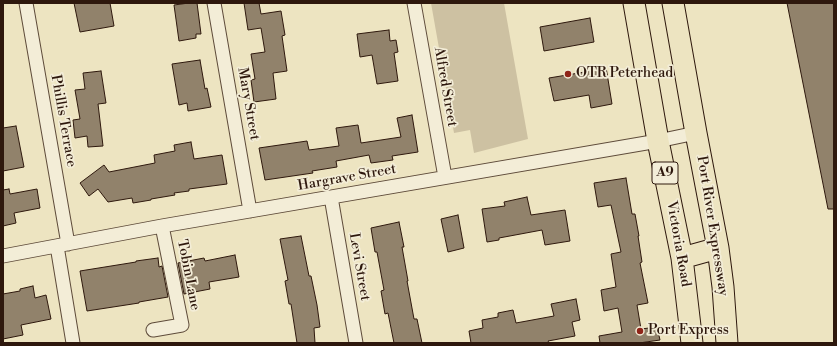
<!DOCTYPE html>
<html>
<head>
<meta charset="utf-8">
<style>
  body { margin:0 }
  #map { position:relative; width:837px; height:346px; overflow:hidden; background:#ede4c1; font-family:"Libre Bodoni",serif }
  canvas { display:block }
  .frame { position:absolute; inset:0; border:4px solid #2e180d; pointer-events:none }
</style>
</head>
<body>
<div id="map">
<canvas width="837" height="346"></canvas>
<div class="frame"></div>
</div>
<script>
const ctx = document.querySelector('canvas').getContext('2d');
ctx.lineJoin = 'round';
function paint(path, color) {
  ctx.fillStyle = color;
  ctx.fill(path, 'evenodd');
}
function poly(rows) {
  const path = new Path2D();
  for (const r of rows) {
    path.moveTo(r[0], r[1]);
    for (let i = 2; i < r.length; i += 2) path.lineTo(r[i], r[i + 1]);
  }
  return path;
}
function trace(path, color, width, dash) {
  ctx.strokeStyle = color;
  ctx.lineWidth = width;
  ctx.lineCap = dash ? 'butt' : 'round';
  ctx.setLineDash(dash || []);
  ctx.stroke(path);
}
function label(font, color, halo, rows, align = 'center') {
  ctx.font = font + ' "Libre Bodoni",serif';
  ctx.lineWidth = 3.5;
  ctx.setLineDash([]);
  ctx.textBaseline = 'middle';
  ctx.strokeStyle = halo;
  ctx.fillStyle = color;
  for (const [text, x, y, turn = 0] of rows) {
    ctx.save();
    ctx.translate(x, y);
    ctx.rotate((+turn || 0) * Math.PI / 180);
    ctx.textAlign = isNaN(turn) ? turn : align;
    if (halo) ctx.strokeText(text, 0, 0);
    ctx.fillText(text, 0, 0);
    ctx.restore();
  }
}
paint(poly([
  [431,3,504,3,528,139,474,153,470,130,454,133]
]), '#cdc1a2');
const building = poly([
  [74,3,110,3,114,26,80,32,74,3],
  [189,3,197,3,201,34,196,34,196,38,179,41,174,5,189,3],
  [244,3,259,3,261,14,281,11,285,35,282,36,287,71,273,73,276,99,254,102,251,80,255,79,251,54,265,52,261,28,248,30,244,3],
  [787,3,834,3,834,209,828,209,787,3],
  [590,18,594,42,544,51,540,27,590,18],
  [389,30,390,41,396,40,398,52,394,53,398,81,377,84,372,55,360,57,357,34,389,30],
  [200,60,205,89,207,88,211,107,188,111,187,103,179,105,172,64,200,60],
  [606,67,612,104,591,108,589,95,554,101,549,78,585,72,584,70,606,67],
  [101,71,106,103,98,104,103,146,88,147,87,136,75,138,73,120,80,119,75,90,85,89,83,73,101,71],
  [412,115,418,152,392,156,393,160,371,163,369,155,336,161,337,167,312,171,313,173,265,180,259,148,307,141,309,150,339,146,336,128,358,125,361,143,401,137,397,118,412,115],
  [16,126,24,167,3,171,3,128,16,126],
  [191,142,194,159,222,155,227,184,189,189,189,191,174,193,175,195,151,199,151,200,133,203,132,198,108,202,98,189,89,196,80,183,104,165,109,172,155,163,154,155,175,151,174,145,191,142],
  [626,178,632,214,635,214,639,236,638,236,642,262,640,263,648,303,637,305,641,329,657,327,660,340,639,343,600,343,599,336,622,332,618,308,604,311,601,290,616,287,611,254,621,252,611,205,598,207,594,183,626,178],
  [9,189,10,194,37,189,40,208,14,213,16,223,3,226,3,190,9,189],
  [527,197,531,215,565,210,570,241,545,245,542,230,499,238,499,240,487,242,482,209,505,206,504,202,527,197],
  [458,215,464,248,448,252,441,219,458,215],
  [399,222,404,247,402,247,408,281,407,281,414,319,417,319,422,343,394,343,388,313,385,314,381,291,384,290,377,252,375,252,371,228,399,222],
  [301,236,309,276,311,276,317,305,320,327,314,328,315,343,297,343,291,304,289,304,285,281,288,280,280,239,301,236],
  [235,255,239,277,209,282,210,289,184,294,178,263,204,258,205,261,235,255],
  [158,258,159,267,162,266,168,297,139,302,139,303,87,311,80,271,136,262,136,261,158,258],
  [33,286,35,298,46,295,51,319,21,325,23,335,3,339,3,294,20,291,20,289,33,286],
  [576,299,580,320,572,322,575,336,548,341,549,343,471,343,469,331,483,328,482,320,498,317,498,313,513,310,516,323,554,316,551,304,576,299]
]);
paint(building, '#91826b');
trace(building, '#2e180d', 1);
const minor = poly([
  [26,3,68,244],
  [214,3,250,211],
  [414,3,445,177],
  [331,197,356,343],
  [57,246,73,343],
  [3,256,162,226,658,141,696,133],
  [153,330,182,325,162,226]
]);
const trunk = poly([
  [634,3,658,141,682,258,692,343],
  [673,3,696,133,718,248,723,287,727,343],
  [682,258,718,248]
]);
trace(minor, '#5e4b3a', 15);
trace(trunk, '#2e180d', 23);
trace(minor, '#f3edd7', 13);
trace(trunk, '#ede4c1', 21);
for (const [x, y, r, color] of [
  [568,74,4,"#8f2418"],
  [640,331,4,"#8f2418"]
]) {
  const dot = new Path2D();
  dot.arc(x, y, r, 0, 2 * Math.PI);
  ctx.fillStyle = color;
  ctx.fill(dot);
  trace(dot, '#f3edd7', 1.5);
}
for (const [x, y, w] of [
  [665,173,26]
]) {
  const box = new Path2D();
  box.roundRect(x - w / 2, y - 11, w, 22, 3);
  ctx.fillStyle = '#f3edd7';
  ctx.fill(box);
  trace(box, '#2e180d', 1);
}
label('bold 13px', '#2e180d', null, [
  ["A9",665,173]
]);
label('14px', '#2e180d', '#f3edd7', [
  ["OTR Peterhead",576,74],
  ["Port Express",648,331]
], 'left');
label('14px', '#2e180d', '#f3edd7', [
  ["Alfred Street",445,87,80],
  ["Mary Street",248,104,80],
  ["Phillis Terrace",63,121,80],
  ["Hargrave Street",347,178,-10],
  ["Port River Expressway",712,226,81],
  ["Victoria Road",678,244,80],
  ["Levi Street",359,267,80],
  ["Tobin Lane",188,275,79]
]);
</script>
</body>
</html>
